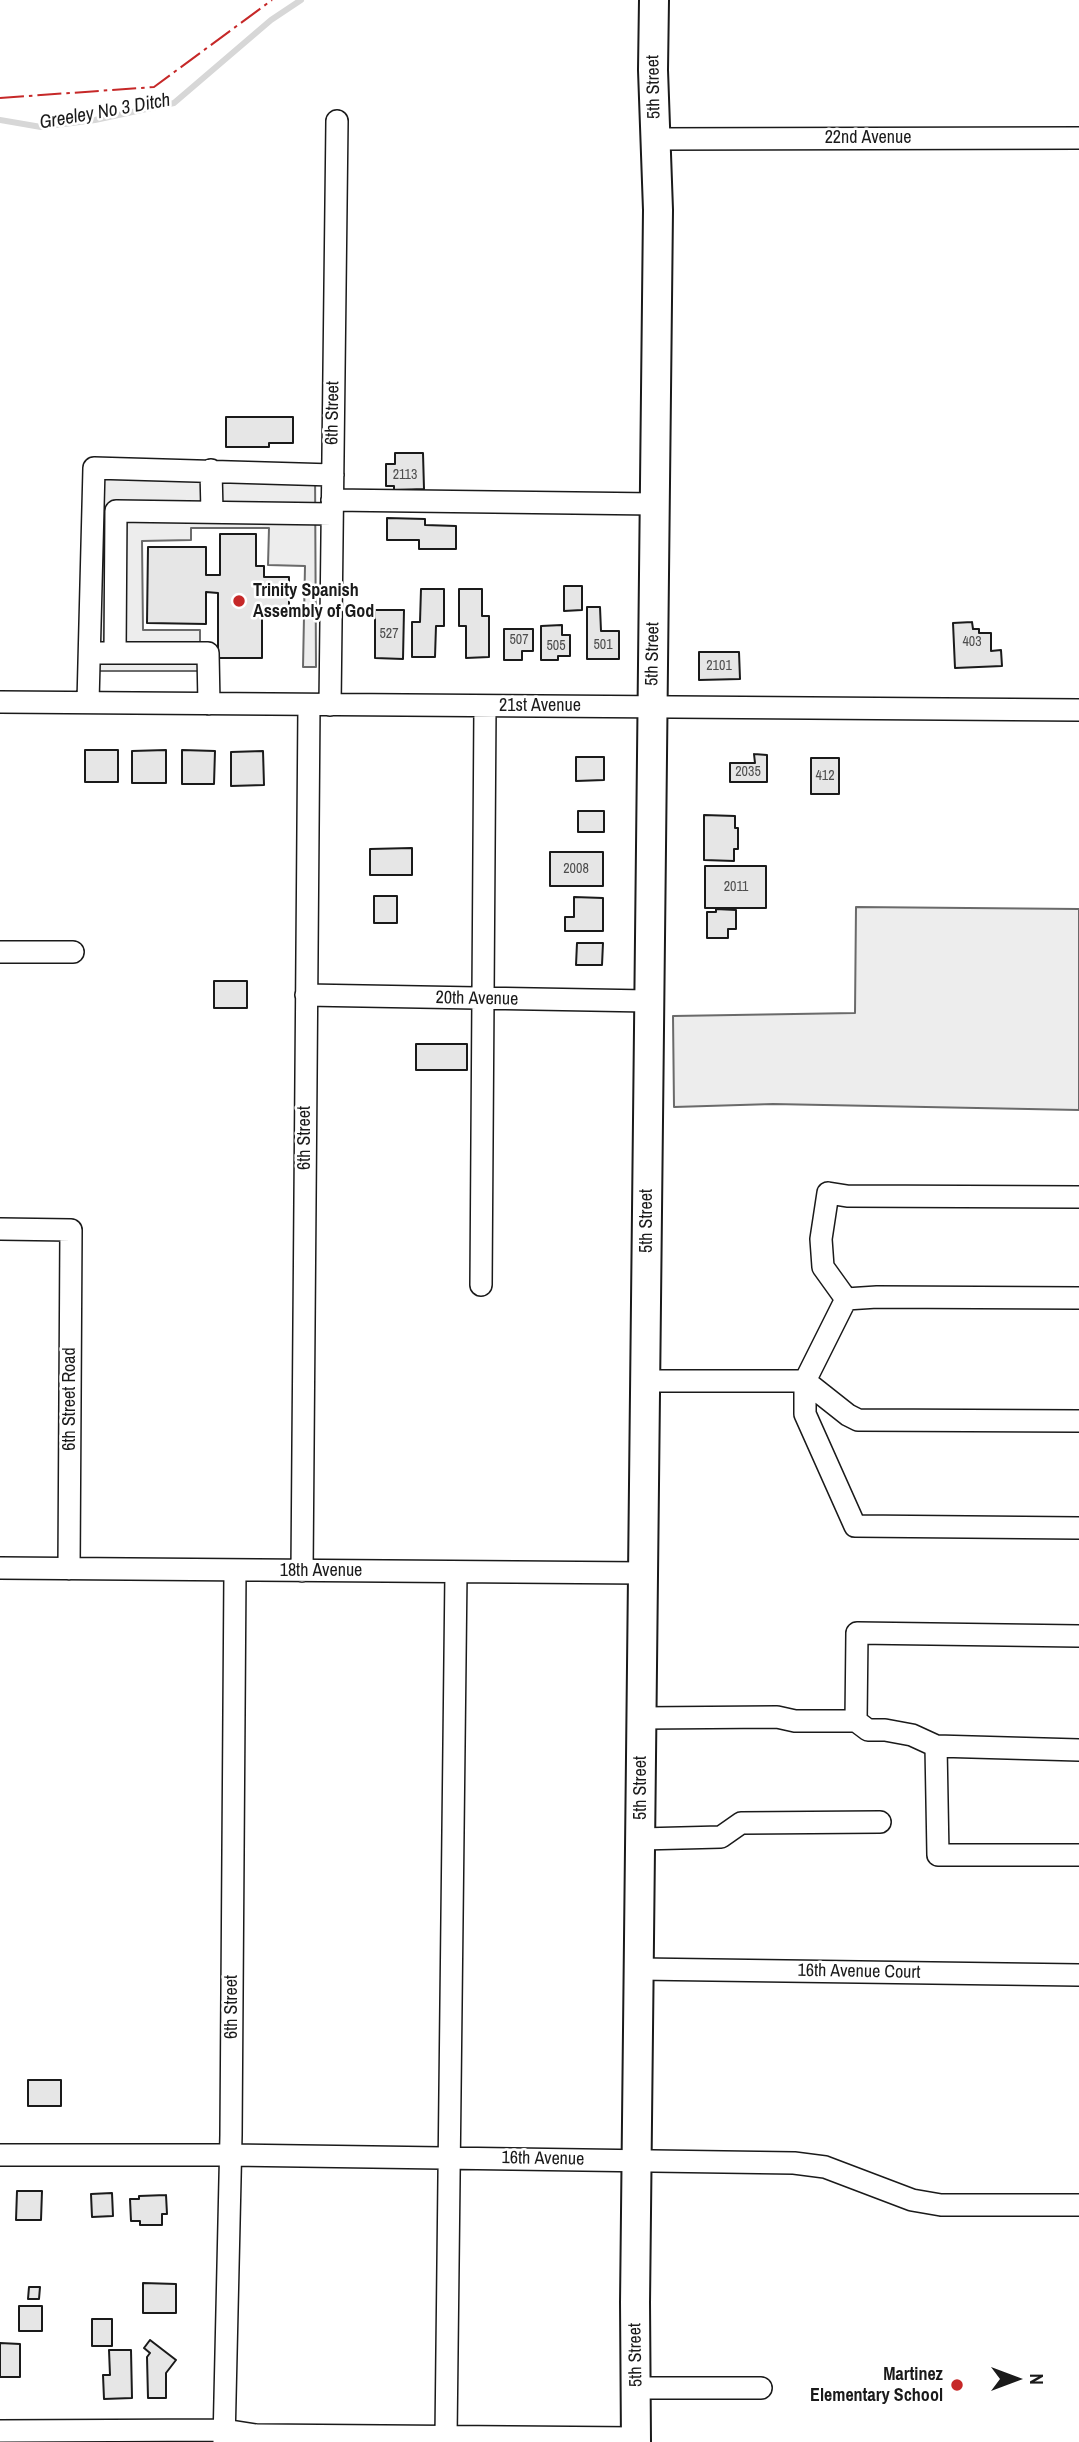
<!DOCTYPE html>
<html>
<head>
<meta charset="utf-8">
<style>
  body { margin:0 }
  #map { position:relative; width:1079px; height:2442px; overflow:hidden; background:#fff; font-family:"Archivo Narrow",sans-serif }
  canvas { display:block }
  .north { position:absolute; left:981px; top:2344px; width:70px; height:70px; -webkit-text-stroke:5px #fff; paint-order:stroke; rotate:90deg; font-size:19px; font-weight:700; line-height:28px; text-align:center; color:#1a1a1a }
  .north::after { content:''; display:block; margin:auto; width:24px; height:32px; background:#1a1a1a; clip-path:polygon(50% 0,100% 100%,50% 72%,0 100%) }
</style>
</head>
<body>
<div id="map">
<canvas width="1079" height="2442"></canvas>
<div class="north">N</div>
</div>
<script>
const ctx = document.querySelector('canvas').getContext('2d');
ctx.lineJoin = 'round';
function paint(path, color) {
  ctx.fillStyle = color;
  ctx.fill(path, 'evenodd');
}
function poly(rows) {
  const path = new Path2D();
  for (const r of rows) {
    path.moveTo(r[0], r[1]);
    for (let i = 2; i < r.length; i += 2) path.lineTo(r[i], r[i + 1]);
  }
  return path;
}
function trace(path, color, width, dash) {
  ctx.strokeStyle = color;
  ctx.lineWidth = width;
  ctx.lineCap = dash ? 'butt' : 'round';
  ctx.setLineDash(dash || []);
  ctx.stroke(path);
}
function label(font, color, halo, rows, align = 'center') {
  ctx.font = font + ' "Archivo Narrow",sans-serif';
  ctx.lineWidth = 5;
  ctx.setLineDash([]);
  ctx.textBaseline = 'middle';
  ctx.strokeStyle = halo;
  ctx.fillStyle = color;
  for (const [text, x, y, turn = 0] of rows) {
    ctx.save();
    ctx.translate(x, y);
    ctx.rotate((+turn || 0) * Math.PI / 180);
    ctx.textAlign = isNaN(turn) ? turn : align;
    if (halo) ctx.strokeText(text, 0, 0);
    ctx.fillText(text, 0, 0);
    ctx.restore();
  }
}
const built = poly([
  [88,462,315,467,316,667,303,667,305,566,268,565,269,528,191,528,191,540,142,541,143,630,200,630,200,671,82,671,88,462],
  [856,907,1079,909,1079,1110,773,1104,674,1107,673,1016,855,1013,856,907]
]);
paint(built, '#ededed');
trace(built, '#6a6a6a', 2);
trace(poly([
  [0,120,41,127,95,120,174,103,271,20,301,0]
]), '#d7d7d7', 6);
const building = poly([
  [226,417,293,417,293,443,269,443,269,447,226,447,226,417],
  [395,453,423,453,424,489,394,490,394,486,386,486,386,464,395,464,395,453],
  [387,518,425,519,425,525,456,526,456,549,419,549,419,540,387,540,387,518],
  [220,534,256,534,256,566,264,566,264,577,289,577,289,612,262,611,262,658,218,658,218,593,206,592,206,624,147,623,148,547,206,547,206,575,220,575,220,534],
  [564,586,582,586,582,610,564,611,564,586],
  [421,589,444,589,444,626,436,626,435,657,412,657,412,622,420,622,421,589],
  [459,589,482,589,482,616,489,616,489,657,466,658,466,626,459,626,459,589],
  [587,607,600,607,601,631,619,631,619,659,587,659,587,607],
  [375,610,404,610,403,659,375,658,375,610],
  [972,622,973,629,979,629,979,633,991,633,991,651,1001,650,1002,666,955,668,953,623,972,622],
  [562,625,562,635,570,635,570,656,558,656,558,660,541,660,541,626,562,625],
  [504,629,533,629,533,651,522,651,522,660,504,660,504,629],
  [699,652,739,652,740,679,699,680,699,652],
  [85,750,118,750,118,782,85,782,85,750],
  [166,750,166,783,132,783,132,751,166,750],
  [182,750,215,751,214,784,182,784,182,750],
  [263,751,264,785,231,786,231,752,263,751],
  [754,754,767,755,767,782,730,782,730,763,755,763,754,754],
  [576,757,604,757,604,780,576,781,576,757],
  [811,758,839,758,839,794,811,794,811,758],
  [578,811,604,811,604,832,578,832,578,811],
  [704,815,735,816,735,828,738,828,738,849,734,849,734,861,704,860,704,815],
  [412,848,412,875,370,875,370,849,412,848],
  [550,852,603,852,603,886,550,886,550,852],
  [705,866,766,866,766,908,705,908,705,866],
  [374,896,397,896,397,923,374,923,374,896],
  [574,897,603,898,603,931,565,931,565,917,574,917,574,897],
  [716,909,736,910,736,929,728,929,728,938,707,938,707,912,716,912,716,909],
  [577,943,603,943,602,965,576,965,577,943],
  [214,981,247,981,247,1008,214,1008,214,981],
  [416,1044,467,1044,467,1070,416,1070,416,1044],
  [28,2080,61,2080,61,2106,28,2106,28,2080],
  [17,2191,42,2191,41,2220,16,2220,17,2191],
  [112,2193,113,2216,92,2217,91,2194,112,2193],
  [166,2195,167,2214,162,2214,162,2225,140,2225,140,2221,131,2221,130,2199,139,2199,139,2196,166,2195],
  [143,2283,176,2284,176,2313,143,2313,143,2283],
  [29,2287,40,2287,39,2299,28,2299,29,2287],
  [19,2306,42,2306,42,2331,19,2331,19,2306],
  [92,2319,112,2319,112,2346,92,2346,92,2319],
  [150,2340,176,2360,166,2373,166,2398,148,2398,147,2357,150,2353,144,2348,150,2340],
  [0,2343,20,2344,20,2377,0,2377,0,2343],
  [109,2350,131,2350,132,2398,104,2399,103,2375,110,2375,109,2350]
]);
paint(building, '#e6e6e6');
trace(building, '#1a1a1a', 2);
const minor = poly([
  [656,139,1079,138],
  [211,470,212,512],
  [332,500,655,504],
  [90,653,115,653,116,511,332,514],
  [115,653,208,653,209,704],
  [0,702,1079,710],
  [88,702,94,468,333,475],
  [330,705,337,121],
  [0,952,73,952],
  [306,995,648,1001],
  [0,1229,71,1230,69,1569],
  [481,1285,485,706],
  [846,1299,877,1297,1079,1298],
  [646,1381,805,1381,846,1299,823,1267,821,1239,828,1193,847,1196,1079,1197],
  [805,1381,805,1414,855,1526,1079,1528],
  [805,1381,848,1415,858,1420,1079,1421],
  [0,1568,643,1573],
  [302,1571,309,705],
  [1079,1636,857,1633,856,1721,868,1730,885,1730,912,1735,936,1746,1079,1750],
  [641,1718,777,1717,795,1721,856,1721],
  [936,1746,938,1855,1079,1855],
  [641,1839,721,1837,741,1823,880,1822],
  [639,1969,1079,1975],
  [0,2155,231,2155,794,2163,825,2167,912,2200,941,2205,1079,2205],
  [636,2388,761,2388],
  [0,2431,224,2430,256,2435,636,2438],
  [446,2437,456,1572],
  [224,2442,231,2135,235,1571]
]);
const major = poly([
  [636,2442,635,2301,658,210,653,70,654,0]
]);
trace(minor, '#1a1a1a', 24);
trace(major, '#1a1a1a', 32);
trace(minor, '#fff', 21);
trace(major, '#fff', 28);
trace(poly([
  [0,98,154,87,272,0]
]), '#c62828', 2, [24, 5, 3.5, 5]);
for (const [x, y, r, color] of [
  [239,601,7,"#c62828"],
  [957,2385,7,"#c62828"]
]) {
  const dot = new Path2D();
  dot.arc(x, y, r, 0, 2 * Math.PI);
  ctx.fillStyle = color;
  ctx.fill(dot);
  trace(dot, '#fff', 2.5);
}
label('14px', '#4d4d4d', null, [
  ["2113",405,475],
  ["527",389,634],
  ["507",519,640],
  ["403",972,642],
  ["501",603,645],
  ["505",556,646],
  ["2101",719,666],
  ["2035",748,772],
  ["412",825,776],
  ["2008",576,869],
  ["2011",736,887]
]);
label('18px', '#1a1a1a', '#fff', [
  ["5th Street",654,87,-91],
  ["22nd Avenue",868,138],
  ["6th Street",333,413,-89],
  ["5th Street",653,654,-89],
  ["21st Avenue",540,706],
  ["20th Avenue",477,999,1],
  ["6th Street",305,1138,-90],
  ["5th Street",647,1221,-90],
  ["6th Street Road",70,1399,-90],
  ["18th Avenue",321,1571],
  ["5th Street",641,1788,-90],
  ["16th Avenue Court",859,1972,1],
  ["6th Street",232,2007,-90],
  ["16th Avenue",543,2159,1],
  ["5th Street",636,2355,-91]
]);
label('bold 18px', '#1a1a1a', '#fff', [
  ["Trinity Spanish",253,591],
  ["Assembly of God",253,612],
  ["Martinez",943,2375,"right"],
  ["Elementary School",943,2396,"right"]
], 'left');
label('italic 19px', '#1a1a1a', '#fff', [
  ["Greeley No 3 Ditch",105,112,-10]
]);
</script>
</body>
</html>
